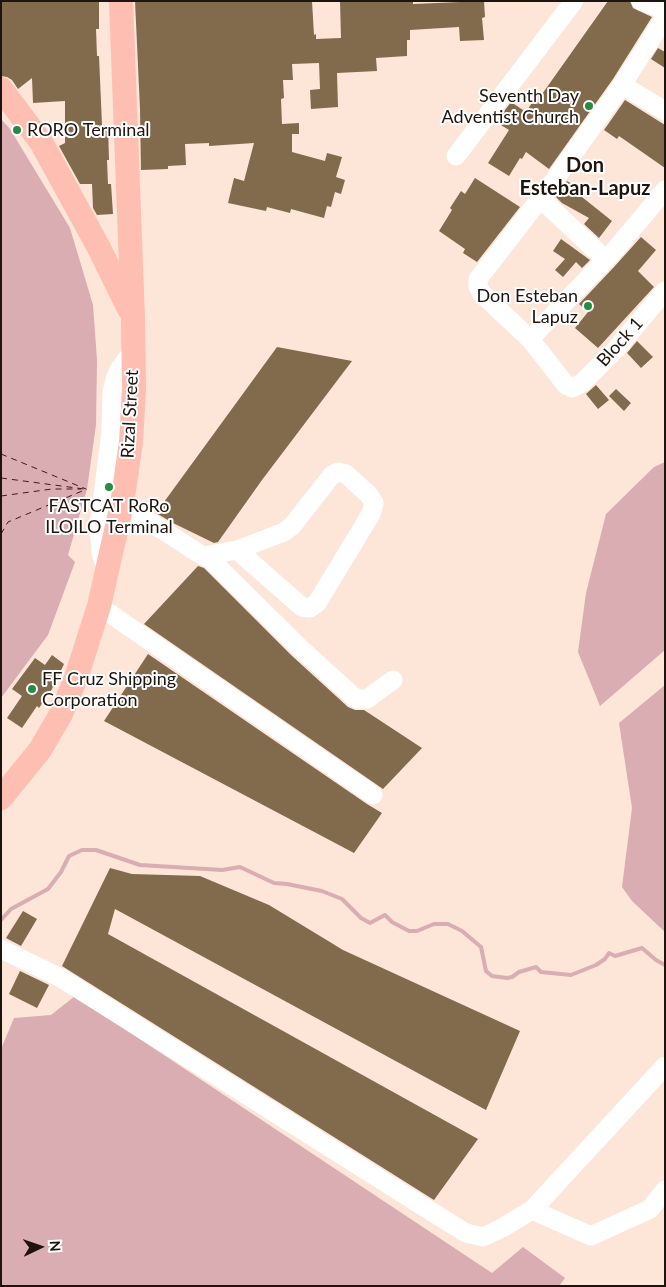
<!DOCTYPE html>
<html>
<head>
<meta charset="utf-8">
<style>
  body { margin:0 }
  #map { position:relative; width:666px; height:1287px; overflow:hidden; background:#fde5d7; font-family:Lato,sans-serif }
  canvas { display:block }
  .frame { position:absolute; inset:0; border:2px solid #1e140e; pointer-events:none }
  .north { position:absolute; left:15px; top:1222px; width:50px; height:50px; -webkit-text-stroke:4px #fff; paint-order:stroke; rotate:87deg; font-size:14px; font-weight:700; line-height:20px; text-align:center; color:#1e140e }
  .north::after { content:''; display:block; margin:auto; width:18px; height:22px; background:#1e140e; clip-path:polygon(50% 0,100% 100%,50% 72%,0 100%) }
</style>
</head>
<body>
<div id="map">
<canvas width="666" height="1287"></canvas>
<div class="frame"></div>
<div class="north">N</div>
</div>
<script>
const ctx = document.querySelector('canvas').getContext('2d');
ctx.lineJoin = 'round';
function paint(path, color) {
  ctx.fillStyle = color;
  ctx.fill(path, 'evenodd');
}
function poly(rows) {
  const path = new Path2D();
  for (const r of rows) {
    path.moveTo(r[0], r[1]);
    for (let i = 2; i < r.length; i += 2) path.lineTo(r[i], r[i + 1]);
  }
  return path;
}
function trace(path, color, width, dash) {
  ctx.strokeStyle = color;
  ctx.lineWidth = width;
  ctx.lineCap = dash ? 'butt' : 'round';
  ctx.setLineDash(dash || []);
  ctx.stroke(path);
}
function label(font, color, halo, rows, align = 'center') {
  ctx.font = font + ' Lato,sans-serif';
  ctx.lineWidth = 4;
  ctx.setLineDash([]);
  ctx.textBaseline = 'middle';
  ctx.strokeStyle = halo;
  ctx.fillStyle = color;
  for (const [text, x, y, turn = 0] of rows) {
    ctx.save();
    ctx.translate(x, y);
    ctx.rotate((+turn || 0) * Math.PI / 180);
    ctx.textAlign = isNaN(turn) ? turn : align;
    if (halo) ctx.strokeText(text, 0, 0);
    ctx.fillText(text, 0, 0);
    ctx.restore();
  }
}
paint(poly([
  [1,119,10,129,70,228,93,305,97,360,96,425,87,489,68,555,75,562,48,635,1,698],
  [665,462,665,650,600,706,578,652,586,593,606,514,654,467],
  [665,685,665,932,632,901,622,887,632,808,619,723],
  [75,996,492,1273,523,1247,565,1278,559,1286,1,1286,1,1049,14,1018,51,1015]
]), '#d9adb2');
trace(poly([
  [1,920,11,909,48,889,61,872,69,856,82,850,96,850,140,865,222,870,240,867,274,883,287,884,322,891,342,899,361,918,370,923,385,915,392,922,409,931,417,931,434,924,448,924,462,931,481,947,486,971,492,976,507,978,512,977,519,972,536,967,541,972,571,975,596,965,605,959,609,953,615,956,642,948,656,960,665,965]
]), '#d9adb2', 4);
trace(poly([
  [1,454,86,489],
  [1,478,84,489],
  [1,496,52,489,81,489],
  [1,534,8,522,87,489]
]), '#4b1520', 1, [6, 5]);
paint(poly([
  [99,1,99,29,96,29,97,56,99,56,102,125,108,125,109,160,107,160,108,184,111,184,113,214,97,215,93,208,92,184,80,184,59,146,65,143,65,101,33,103,32,78,18,89,12,80,7,77,1,76,1,2],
  [135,1,312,1,314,35,316,34,316,39,341,38,340,1,413,1,413,4,484,1,485,17,482,18,484,40,460,41,459,27,410,30,410,40,407,40,407,56,376,58,377,71,337,73,338,107,311,109,310,90,320,89,319,63,292,64,293,80,283,80,284,98,281,99,282,124,299,123,299,134,292,134,292,152,325,161,327,153,342,157,336,177,345,180,341,194,335,192,331,207,327,206,324,218,291,209,290,213,267,207,266,211,228,203,234,178,244,181,254,143,209,146,209,143,185,144,186,165,168,166,168,169,141,170,140,109],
  [608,1,630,1,633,8,652,17,613,79,549,169,526,152,522,159,520,158,509,176,488,163,509,130,496,122,511,102,526,112,537,95,540,97],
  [658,48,665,52,665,68,651,59],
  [625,100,665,125,665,168,619,136,617,139,604,130],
  [475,178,520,207,477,262,463,253,465,249,439,231,452,210,450,208,461,191,465,194],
  [567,181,585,192,582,197,612,221,599,238,584,224,589,218,562,203,556,197],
  [641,237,656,250,638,271,654,287,598,348,575,328,588,312,579,304,614,267],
  [561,239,590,260,582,268,576,262,563,277,555,270,565,259,553,251],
  [637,341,653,357,641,368,627,353],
  [277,347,352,361,262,480,218,542,214,543,173,523,156,513],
  [596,385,609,400,598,409,586,394],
  [616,389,631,403,624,411,609,396],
  [198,566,204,568,291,655,348,707,355,710,364,710,422,748,383,789,144,624],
  [148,654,367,804,382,813,354,853,104,721],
  [52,655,64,664,52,689,39,708,37,706,22,728,7,718,22,696,12,689,35,658,45,665],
  [110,868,132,874,200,876,269,905,343,950,520,1031,486,1110,115,909,108,934,478,1139,434,1200,62,966],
  [23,911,37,919,21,946,6,938],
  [20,971,49,985,37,1008,9,994]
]), '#826a4d');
trace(poly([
  [641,1,665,10],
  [665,17,622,85,550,186,478,279,478,286,482,294,530,339,566,385,572,388,582,383,616,349,665,291],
  [622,85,665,111],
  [456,156,574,1],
  [540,198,606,260],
  [530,339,614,251,665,190],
  [122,504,203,556,237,550,284,532,292,526,332,475,338,472,346,474,369,495,374,503,371,514,317,603,310,608,302,607,237,550],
  [203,556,210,559,299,647,356,699,367,699,393,680],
  [107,571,101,553,99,527,111,431,112,392,115,379,120,368,133,351],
  [99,606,373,795],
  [1,949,61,978,448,1222,466,1233,483,1237,502,1228,532,1210,665,1066],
  [532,1210,591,1236,650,1209,665,1190]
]), '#fff', 19);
trace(poly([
  [1,89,41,142,99,248,129,309],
  [1,798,40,750,61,714,76,678,99,606,122,504,131,442,134,390,133,318,121,1]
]), '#febeb2', 24);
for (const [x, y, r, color] of [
  [589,106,5,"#258d43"],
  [17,130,5,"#258d43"],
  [588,306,5,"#258d43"],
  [109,487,5,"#258d43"],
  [32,689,5,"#258d43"]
]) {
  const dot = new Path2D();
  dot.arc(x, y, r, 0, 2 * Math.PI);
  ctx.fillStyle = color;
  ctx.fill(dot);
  trace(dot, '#fff', 2);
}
label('18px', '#1e140e', '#fff', [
  ["Seventh Day",579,96],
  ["Adventist Church",579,117],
  ["RORO Terminal",27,130,"left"],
  ["Don Esteban",578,296],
  ["Lapuz",578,317],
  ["FASTCAT RoRo",109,506,"center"],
  ["ILOILO Terminal",109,527,"center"],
  ["FF Cruz Shipping",42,679,"left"],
  ["Corporation",42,700,"left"]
], 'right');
label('18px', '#1e140e', '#fff', [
  ["Block 1",620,342,-48],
  ["Rizal Street",130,414,-87]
]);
label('bold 20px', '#1e140e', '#fff', [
  ["Don",585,166],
  ["Esteban-Lapuz",585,189]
]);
</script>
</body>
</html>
